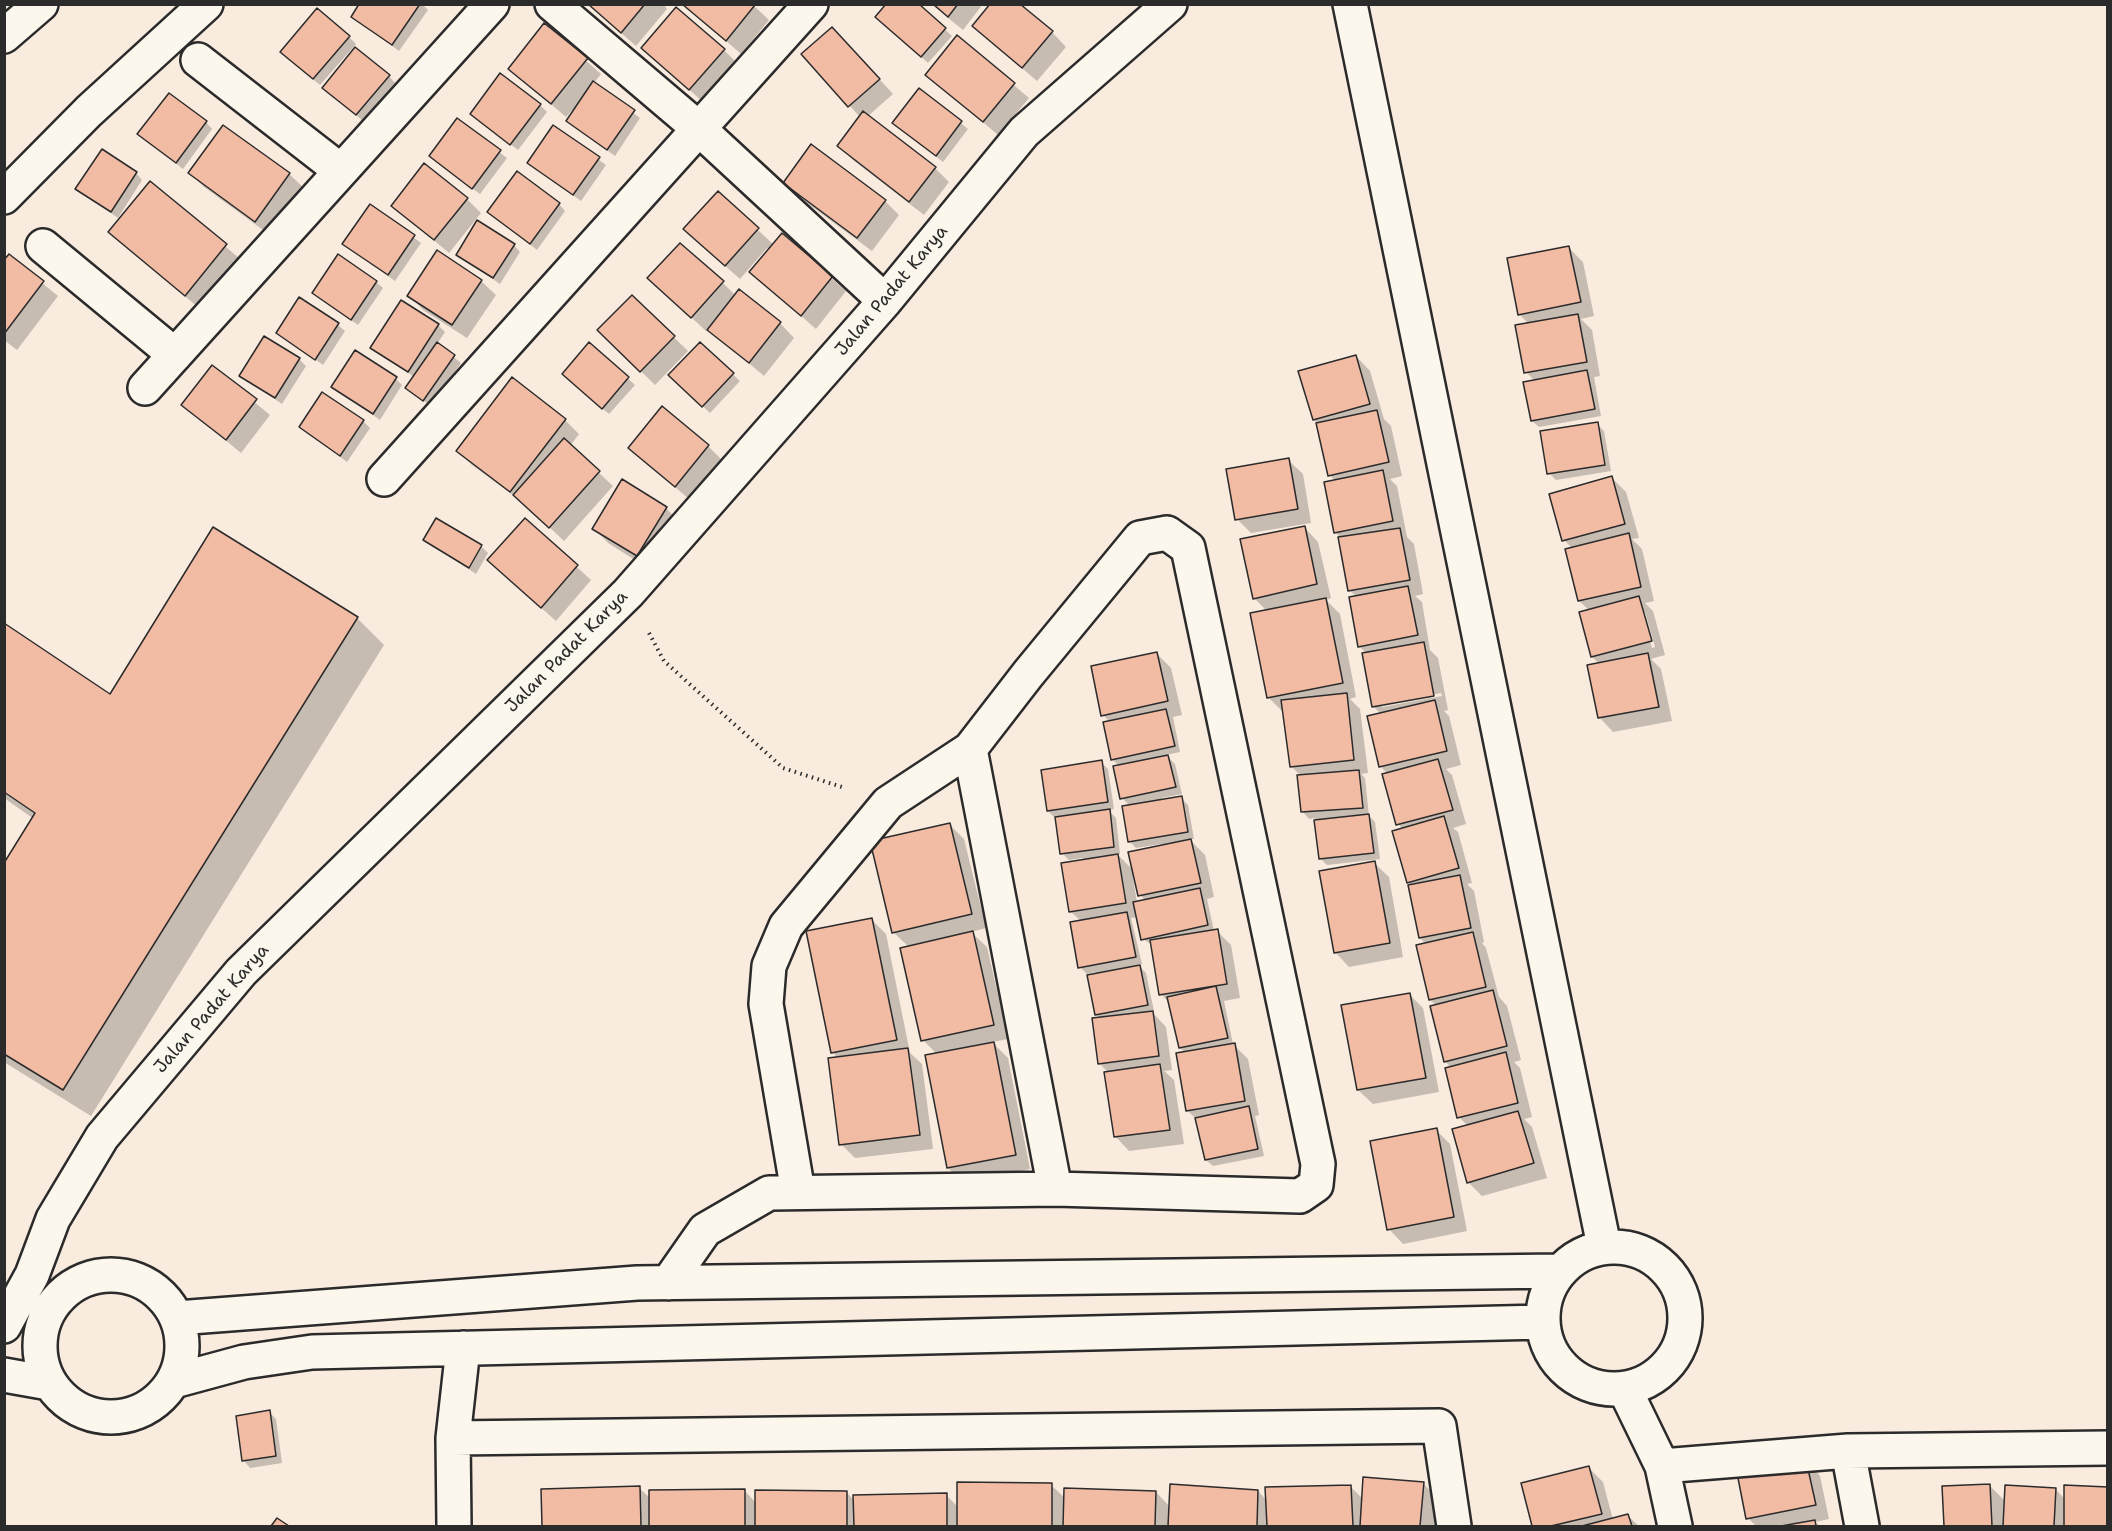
<!DOCTYPE html>
<html>
<head>
<meta charset="utf-8">
<style>
  body { margin:0 }
  #map { position:relative; width:2112px; height:1531px; overflow:hidden; background:#f9ebde; font-family:"Shantell Sans",sans-serif }
  canvas { display:block }
  .frame { position:absolute; inset:0; border:6px solid #2b2b2b; pointer-events:none }
</style>
</head>
<body>
<div id="map">
<canvas width="2112" height="1531"></canvas>
<div class="frame"></div>
</div>
<script>
const ctx = document.querySelector('canvas').getContext('2d');
ctx.lineJoin = 'round';
function paint(path, color) {
  ctx.fillStyle = color;
  ctx.fill(path, 'evenodd');
}
function poly(rows) {
  const path = new Path2D();
  for (const r of rows) {
    if (r.length === 3) {
      path.moveTo(r[0] + r[2], r[1]);
      path.arc(r[0], r[1], r[2], 0, 2 * Math.PI);
      continue;
    }
    path.moveTo(r[0], r[1]);
    for (let i = 2; i < r.length; i += 2) path.lineTo(r[i], r[i + 1]);
  }
  return path;
}
function trace(path, color, width, dash) {
  ctx.strokeStyle = color;
  ctx.lineWidth = width;
  ctx.lineCap = dash ? 'butt' : 'round';
  ctx.setLineDash(dash || []);
  ctx.stroke(path);
}
function label(font, color, halo, rows, align = 'center') {
  ctx.font = font + ' "Shantell Sans",sans-serif';
  ctx.lineWidth = 4.5;
  ctx.setLineDash([]);
  ctx.textBaseline = 'middle';
  ctx.strokeStyle = halo;
  ctx.fillStyle = color;
  for (const [text, x, y, turn = 0] of rows) {
    ctx.save();
    ctx.translate(x, y);
    ctx.rotate((+turn || 0) * Math.PI / 180);
    ctx.textAlign = isNaN(turn) ? turn : align;
    if (halo) ctx.strokeText(text, 0, 0);
    ctx.fillText(text, 0, 0);
    ctx.restore();
  }
}
paint(poly([
  [361,4,422,4,428,10,399,51,352,17],
  [588,4,663,4,667,9,636,46],
  [684,4,752,4,769,20,741,54],
  [917,4,952,36,928,63,884,23],
  [931,4,983,4,963,30],
  [545,25,601,74,594,83,640,118,615,156,568,121,575,111,573,109,566,117,510,69],
  [1052,32,1066,47,1037,81,989,40],
  [349,37,356,44,320,85,288,59],
  [957,37,1029,98,998,135,927,74],
  [846,43,893,94,868,116,935,168,949,182,924,215,853,160,839,146,860,117,804,55],
  [643,48,724,50,738,64,704,103],
  [389,76,395,83,363,121,331,94],
  [919,90,968,129,943,162,901,130],
  [540,105,547,112,518,150,472,114],
  [458,120,507,158,480,194,438,163],
  [206,122,212,129,183,169,139,134],
  [554,127,606,165,581,201,529,163],
  [136,173,142,180,118,218,77,189],
  [190,173,289,174,304,188,270,235,204,187],
  [151,183,240,259,200,309,110,232],
  [785,183,885,201,899,215,872,251,799,197],
  [718,193,774,245,782,235,846,291,816,329,751,272,769,250,767,248,740,279,699,243],
  [467,199,481,213,449,253,393,206],
  [559,204,565,211,537,250,489,212],
  [371,206,421,243,395,281,344,244],
  [514,245,520,252,500,284,458,255],
  [1569,248,1583,262,1594,316,1581,319,1592,330,1600,376,1594,377,1601,416,1539,427,1532,421,1535,381,1526,372,1529,324,1519,314],
  [438,252,481,281,496,295,467,338,423,310,409,295],
  [9,256,58,296,17,350,4,340,4,262],
  [376,282,383,288,358,325,314,293],
  [722,282,736,296,780,323,794,338,764,376,708,329,706,331,664,292],
  [632,297,688,351,655,385,599,330],
  [338,325,345,331,323,365,278,333],
  [438,325,445,332,437,344,461,363,431,406,414,394,414,377,372,347],
  [589,344,635,385,609,414,570,381],
  [700,344,740,381,710,413,670,375],
  [1356,356,1370,371,1384,419,1391,426,1402,476,1390,479,1397,486,1407,537,1414,544,1423,594,1415,596,1422,602,1430,650,1438,658,1448,710,1444,711,1449,716,1461,765,1446,769,1452,775,1466,824,1453,828,1458,832,1472,883,1467,884,1474,891,1484,942,1482,943,1486,948,1499,997,1507,1006,1521,1060,1514,1062,1520,1068,1532,1117,1524,1119,1532,1127,1547,1178,1482,1196,1468,1182,1468,1126,1459,1117,1451,1068,1445,1061,1436,1005,1430,1000,1426,944,1420,938,1411,885,1408,882,1403,829,1398,824,1388,774,1380,766,1381,714,1373,706,1367,654,1359,646,1357,597,1349,590,1340,537,1335,532,1335,481,1330,475,1317,423,1314,420],
  [1441,693,1442,696,1382,707,1382,704],
  [299,359,306,366,282,404,241,376],
  [212,367,270,415,241,453,183,405],
  [396,379,402,385,380,420,333,387],
  [565,420,579,434,570,446,613,486,564,541,525,504,472,465,458,451],
  [363,421,370,428,347,462,301,427],
  [1597,424,1604,431,1611,471,1556,480,1549,473],
  [708,446,722,460,690,500,630,448],
  [1288,460,1303,474,1311,523,1251,533,1237,519],
  [1612,478,1626,492,1639,538,1632,539,1642,549,1654,601,1645,603,1653,611,1665,655,1651,659,1661,669,1672,721,1613,732,1599,717,1600,664,1592,657,1581,613,1589,610,1579,601,1572,548,1564,540],
  [1642,612,1645,612,1655,647,1652,648],
  [666,508,680,523,651,570,608,543,594,528],
  [525,520,591,580,556,621,503,574],
  [1304,527,1318,542,1331,598,1326,600,1340,614,1356,697,1350,699,1360,709,1368,773,1361,774,1365,778,1369,816,1375,822,1380,859,1327,865,1320,858,1315,818,1309,819,1303,812,1301,776,1291,766,1283,712,1268,697,1267,611,1254,598],
  [425,540,481,546,488,553,476,574],
  [357,618,384,645,91,1116,4,1062,4,866,34,819,4,798,4,625,110,697],
  [1157,654,1171,668,1182,715,1173,717,1180,752,1166,755,1175,764,1182,794,1161,798,1161,801,1181,798,1188,805,1194,839,1189,839,1205,855,1214,897,1207,899,1214,931,1217,931,1231,945,1240,998,1224,1001,1233,1044,1248,1059,1259,1115,1255,1116,1264,1156,1213,1166,1206,1160,1197,1120,1188,1111,1186,1053,1180,1048,1170,1004,1161,994,1152,945,1143,939,1138,917,1131,918,1142,964,1138,965,1146,973,1154,1011,1152,1012,1166,1027,1172,1070,1164,1071,1174,1080,1184,1144,1129,1151,1115,1136,1109,1073,1099,1063,1101,1019,1097,1015,1095,972,1087,974,1080,967,1081,921,1071,912,1083,858,1069,860,1062,853,1055,818,1048,811,1101,762,1108,769,1114,809,1108,810,1116,818,1120,854,1117,854,1135,872,1161,847,1161,844,1136,848,1129,841,1130,806,1122,798,1120,767,1112,759,1110,722,1103,715],
  [1133,878,1136,878,1140,895,1146,901,1137,903],
  [950,825,964,839,986,928,971,932,987,947,1008,1039,992,1042,1008,1058,1030,1169,963,1182,948,1168,937,1054,923,1040,909,947,893,932],
  [1374,863,1389,877,1403,957,1349,967,1335,952],
  [872,920,886,934,910,1053,922,1064,933,1149,855,1158,841,1144,838,1058,833,1053,808,933],
  [1409,994,1423,1008,1439,1092,1373,1104,1358,1090],
  [1436,1130,1450,1144,1467,1231,1403,1244,1389,1229],
  [269,1412,276,1419,282,1463,250,1468,244,1461],
  [1806,1461,1820,1476,1829,1519,1815,1522,1820,1526,1756,1526,1748,1518],
  [1589,1468,1603,1482,1613,1520,1628,1516,1639,1526,1534,1526,1523,1484],
  [1423,1483,1437,1498,1435,1526,543,1526,542,1490,639,1488,650,1498,744,1490,756,1503,846,1492,854,1500,946,1495,958,1507,1051,1485,1066,1499,1156,1492,1170,1507,1258,1491,1267,1501,1351,1487,1363,1499],
  [1990,1486,2006,1502,2056,1490,2065,1499,2108,1489,2108,1526,1945,1526,1943,1487]
]), '#0003');
const building = poly([
  [359,4,420,4,392,45,351,17,359,4],
  [588,4,645,4,621,33,588,4],
  [682,4,755,4,755,5,726,41,682,4],
  [886,4,919,4,946,28,921,57,875,17,886,4],
  [933,4,958,4,948,17,933,4],
  [990,4,1020,4,1053,31,1022,68,972,26,990,4],
  [676,7,725,49,689,90,641,48,676,7],
  [317,8,350,36,313,79,280,52,317,8],
  [544,23,588,58,551,104,508,69,544,23],
  [832,27,880,79,848,107,801,54,832,27],
  [957,35,1015,83,983,122,925,75,957,35],
  [355,47,390,75,356,115,322,88,355,47],
  [500,73,541,104,510,145,470,114,500,73],
  [593,81,635,110,607,150,566,121,593,81],
  [919,88,962,121,936,156,892,123,919,88],
  [169,93,207,121,176,163,137,134,169,93],
  [863,111,936,167,909,202,837,146,863,111],
  [457,118,501,150,472,189,429,156,457,118],
  [223,125,290,173,255,222,188,173,223,125],
  [553,125,600,157,573,195,527,163,553,125],
  [811,144,886,200,857,238,783,183,811,144],
  [102,149,137,172,111,212,75,189,102,149],
  [424,163,468,198,434,240,391,206,424,163],
  [517,171,560,203,530,244,487,212,517,171],
  [150,181,227,244,185,296,108,232,150,181],
  [718,191,759,228,725,266,683,229,718,191],
  [370,204,415,235,388,275,342,244,370,204],
  [477,220,515,244,493,278,456,255,477,220],
  [782,233,833,276,801,316,749,272,782,233],
  [680,243,724,281,691,318,647,278,680,243],
  [1569,246,1581,302,1518,315,1507,258,1569,246],
  [437,250,482,280,452,325,407,296,437,250],
  [9,254,44,281,4,334,4,260,9,254],
  [338,254,377,281,351,320,312,293,338,254],
  [739,289,781,322,749,363,707,330,739,289],
  [632,295,675,336,640,372,597,330,632,295],
  [299,297,339,323,315,360,276,333,299,297],
  [401,300,439,324,408,372,370,348,401,300],
  [1578,314,1587,362,1524,373,1515,325,1578,314],
  [264,336,300,358,275,398,239,376,264,336],
  [437,342,455,355,423,401,405,388,437,342],
  [589,342,629,377,602,409,562,374,589,342],
  [700,342,734,373,702,407,668,375,700,342],
  [355,350,397,377,373,414,331,387,355,350],
  [1356,355,1370,404,1313,420,1298,371,1356,355],
  [212,365,257,399,226,440,181,405,212,365],
  [1587,370,1595,409,1531,421,1523,382,1587,370],
  [512,377,566,419,510,492,456,451,512,377],
  [322,392,364,420,340,456,299,427,322,392],
  [662,406,709,445,675,487,628,448,662,406],
  [1377,410,1389,462,1328,476,1316,423,1377,410],
  [1598,422,1605,465,1547,474,1540,431,1598,422],
  [564,438,600,471,549,528,513,495,564,438],
  [1289,458,1298,509,1235,520,1226,469,1289,458],
  [1383,470,1393,521,1334,533,1324,482,1383,470],
  [1612,476,1625,524,1562,541,1549,494,1612,476],
  [622,479,667,507,637,556,592,529,622,479],
  [436,518,482,545,469,568,423,540,436,518],
  [525,518,578,565,541,608,487,560,525,518],
  [1305,526,1317,584,1253,599,1240,539,1305,526],
  [213,527,358,617,63,1090,4,1054,4,863,35,813,4,792,4,623,110,694,213,527],
  [1400,528,1410,580,1348,591,1338,537,1400,528],
  [1629,533,1641,587,1578,601,1565,549,1629,533],
  [1408,586,1418,635,1358,647,1349,597,1408,586],
  [1639,596,1652,641,1591,657,1579,612,1639,596],
  [1326,598,1343,683,1267,698,1250,613,1326,598],
  [1424,642,1434,696,1372,707,1362,653,1424,642],
  [1157,652,1168,701,1101,716,1091,666,1157,652],
  [1648,653,1659,707,1598,718,1587,665,1648,653],
  [1347,693,1354,760,1290,767,1281,700,1347,693],
  [1435,700,1447,751,1379,767,1367,716,1435,700],
  [1166,709,1175,746,1111,760,1103,722,1166,709],
  [1168,755,1176,787,1120,799,1113,766,1168,755],
  [1438,759,1453,810,1396,825,1382,774,1438,759],
  [1102,760,1108,802,1047,811,1041,770,1102,760],
  [1359,770,1363,808,1301,812,1297,775,1359,770],
  [1182,796,1188,832,1128,842,1122,806,1182,796],
  [1110,809,1114,847,1060,854,1055,817,1110,809],
  [1369,814,1374,853,1319,859,1314,820,1369,814],
  [1444,816,1459,868,1407,883,1392,831,1444,816],
  [950,823,972,914,892,933,870,841,950,823],
  [1191,839,1201,883,1138,896,1128,852,1191,839],
  [1118,854,1126,903,1069,912,1061,863,1118,854],
  [1375,861,1390,943,1334,953,1319,871,1375,861],
  [1460,875,1471,928,1419,938,1408,885,1460,875],
  [1200,888,1208,925,1141,940,1133,902,1200,888],
  [1127,912,1136,957,1078,968,1070,922,1127,912],
  [872,918,897,1040,831,1053,806,931,872,918],
  [1218,929,1227,984,1159,995,1150,940,1218,929],
  [973,931,994,1025,921,1041,900,948,973,931],
  [1473,932,1486,987,1429,1000,1416,945,1473,932],
  [1140,965,1148,1005,1095,1015,1087,975,1140,965],
  [1216,986,1228,1038,1179,1048,1167,997,1216,986],
  [1493,990,1507,1046,1444,1062,1430,1006,1493,990],
  [1410,993,1426,1078,1357,1090,1341,1005,1410,993],
  [1153,1011,1159,1056,1098,1064,1092,1018,1153,1011],
  [994,1042,1016,1155,947,1168,925,1055,994,1042],
  [1235,1043,1245,1101,1186,1111,1176,1053,1235,1043],
  [908,1048,920,1135,839,1145,828,1058,908,1048],
  [1506,1052,1518,1103,1457,1118,1445,1068,1506,1052],
  [1160,1064,1170,1130,1114,1137,1104,1072,1160,1064],
  [1249,1106,1258,1149,1205,1160,1195,1118,1249,1106],
  [1518,1111,1534,1163,1467,1183,1452,1129,1518,1111],
  [1437,1128,1454,1217,1387,1230,1370,1141,1437,1128],
  [270,1410,276,1456,242,1461,236,1416,270,1410],
  [1806,1460,1816,1505,1746,1519,1737,1473,1806,1460],
  [1589,1466,1602,1514,1551,1526,1532,1526,1521,1483,1589,1466],
  [1363,1477,1424,1482,1420,1526,1360,1526,1363,1477],
  [957,1482,1052,1483,1052,1526,957,1526,957,1482],
  [1170,1484,1258,1490,1257,1526,1168,1526,1170,1484],
  [1990,1484,1992,1526,1944,1526,1942,1486,1990,1484],
  [1351,1485,1353,1526,1267,1526,1265,1487,1351,1485],
  [2005,1485,2056,1488,2054,1526,2003,1526,2005,1485],
  [2064,1485,2108,1487,2108,1526,2064,1526,2064,1485],
  [640,1486,641,1526,542,1526,541,1489,640,1486],
  [1064,1488,1156,1491,1155,1526,1063,1526,1064,1488],
  [745,1489,745,1526,649,1526,649,1490,745,1489],
  [755,1490,847,1491,847,1526,755,1526,755,1490],
  [947,1493,947,1526,854,1526,853,1495,947,1493],
  [1628,1514,1632,1526,1582,1526,1628,1514],
  [277,1518,289,1526,271,1526,277,1518],
  [1815,1520,1816,1526,1781,1526,1815,1520]
]);
paint(building, '#f1bba4');
trace(building, '#2b2b2b', 1.5);
const street = poly([
  [552,4,698,128,885,301],
  [1350,4,1604,1246],
  [4,36,41,4],
  [198,60,341,171],
  [4,197,89,111,206,4],
  [43,246,175,355],
  [145,388,492,4],
  [384,479,811,4],
  [798,1192,766,1004,769,966,786,926,888,803,970,749],
  [1614,1318,71],
  [111,1346,71],
  [668,1283,705,1230,769,1193,1055,1189,1300,1196,1316,1185,1318,1164,1188,548,1167,533,1140,538,1028,674,970,749,1055,1189],
  [177,1318,637,1283,1559,1271],
  [4,1326,32,1275,53,1219,102,1137,241,972,628,593,885,301,1024,132,1170,4],
  [4,1375,49,1383],
  [174,1381,244,1362,312,1352,1542,1322],
  [1625,1390,1662,1466,1675,1526],
  [453,1438,1439,1426,1454,1526],
  [1848,1451,1862,1526],
  [1662,1466,1848,1451,2108,1448],
  [454,1526,453,1438,463,1348]
]);
trace(street, '#2b2b2b', 38);
trace(poly([
  [649,633,664,661,783,768,845,788]
]), '#2b2b2b', 4, [1.5, 4.5]);
trace(street, '#fbf7ec', 33);
label('18px', '#2b2b2b', '#fbf7ec', [
  ["Jalan Padat Karya",892,291,-50],
  ["Jalan Padat Karya",567,652,-45],
  ["Jalan Padat Karya",212,1009,-49]
]);
</script>
</body>
</html>
